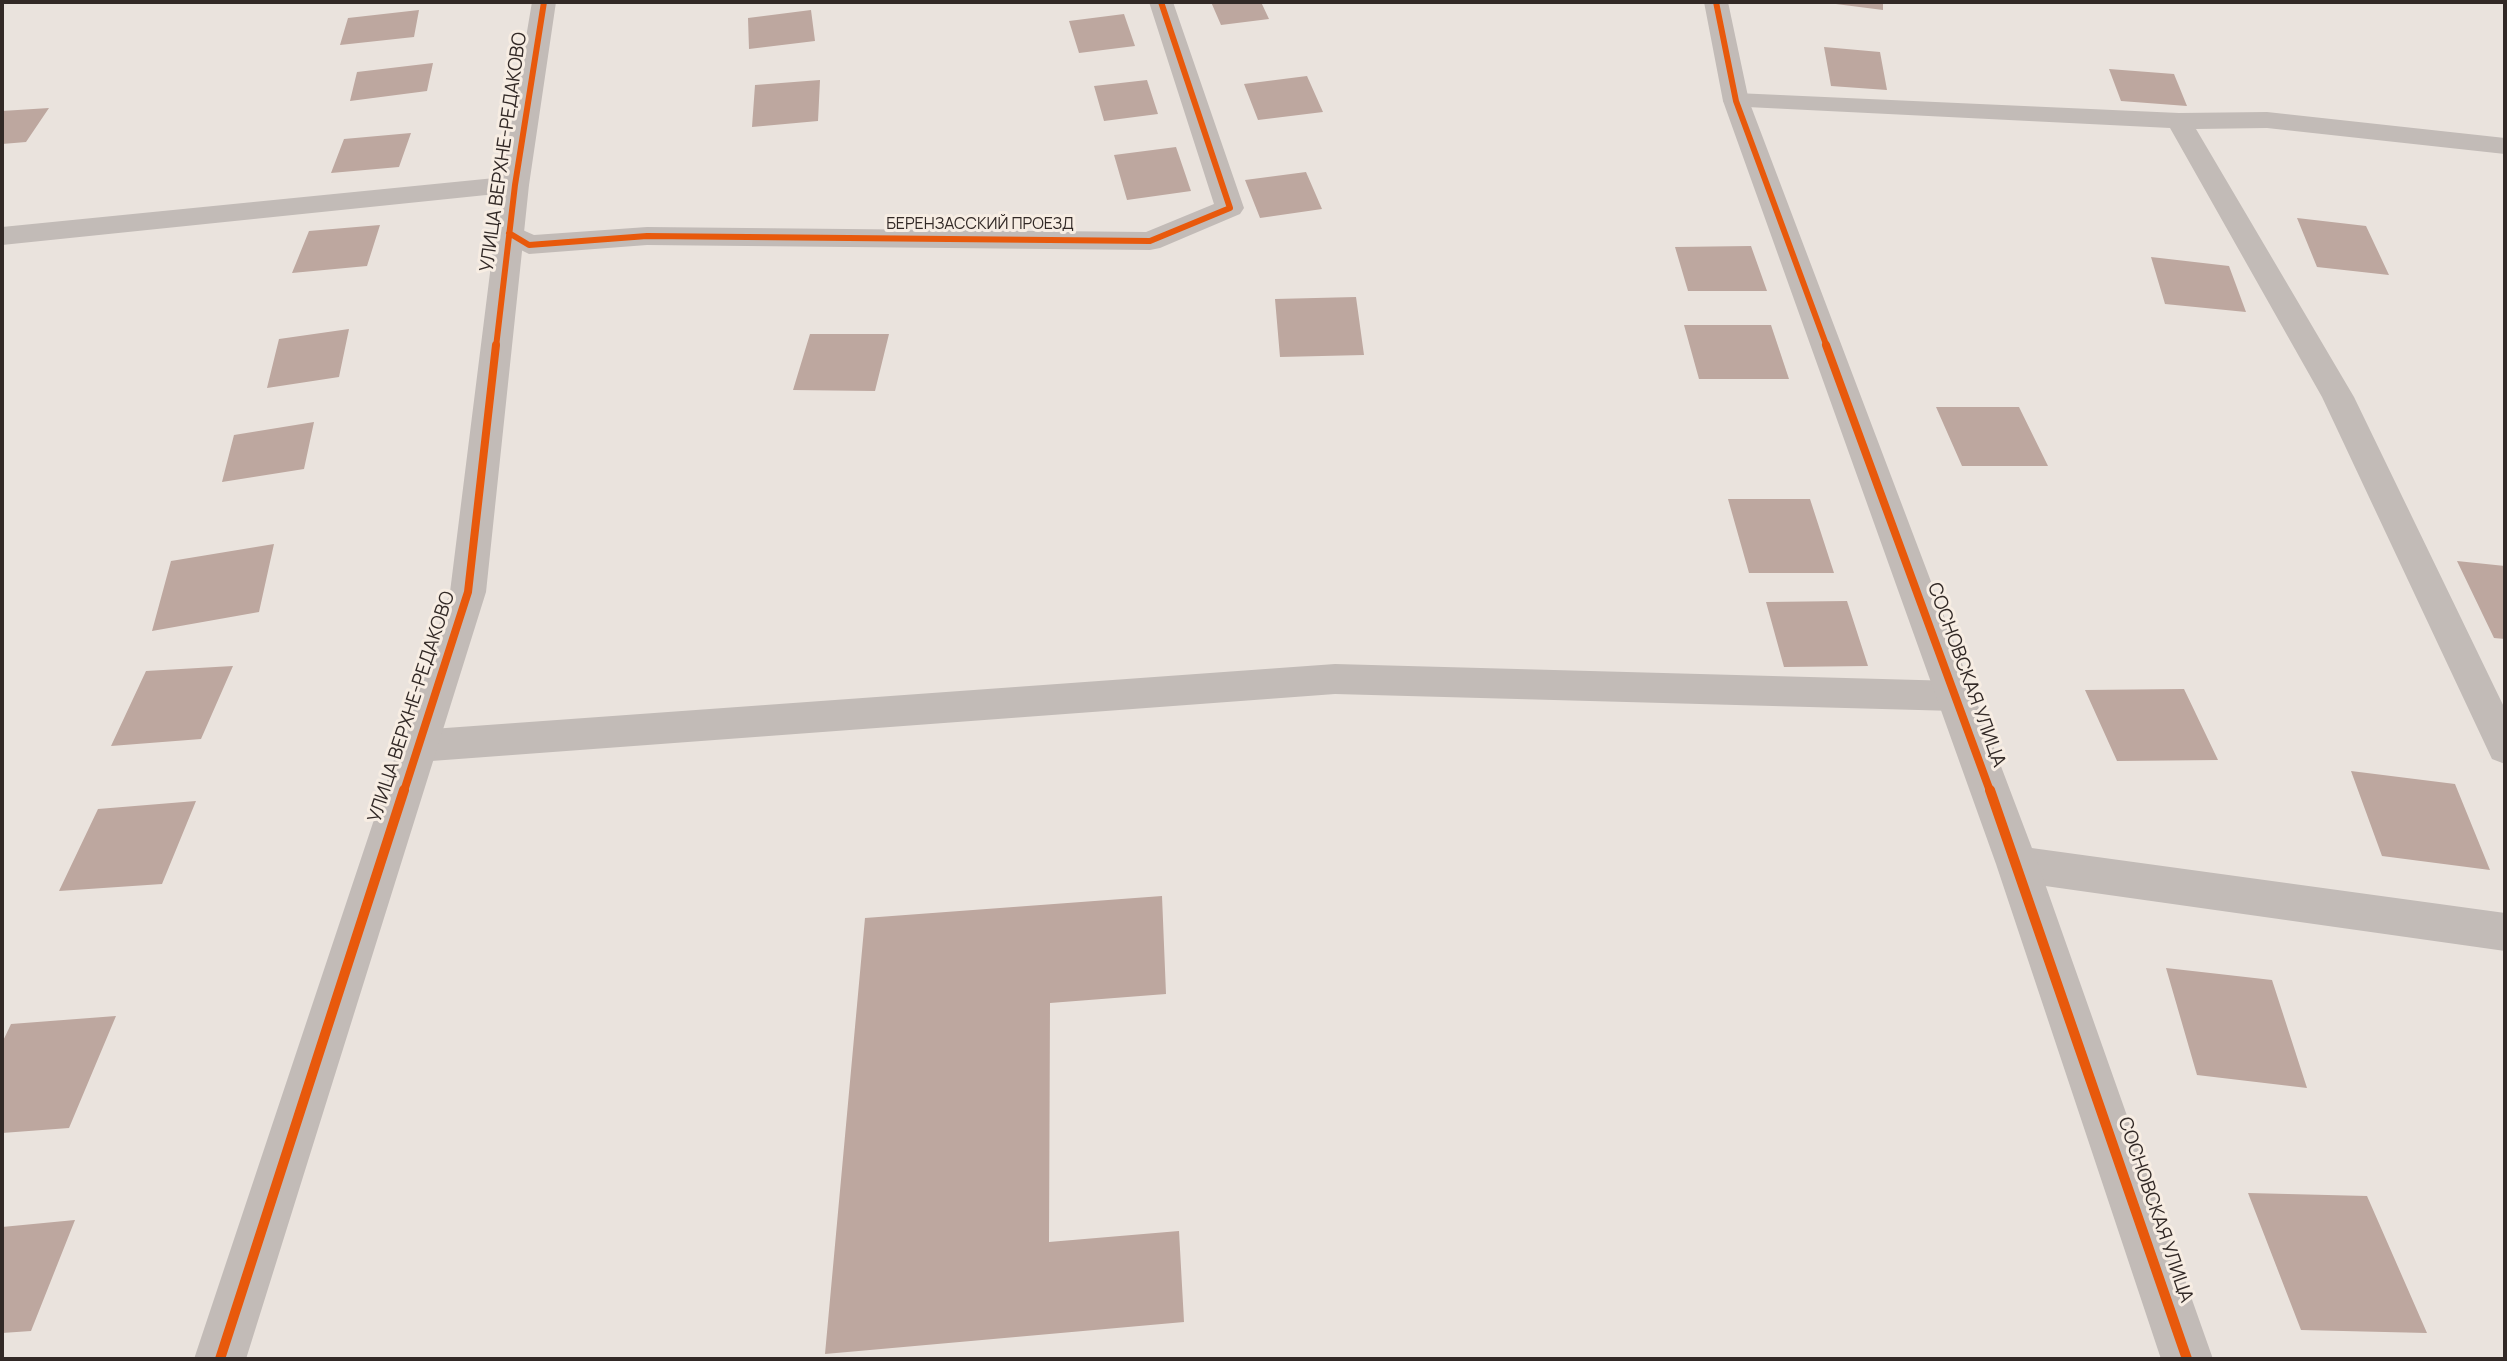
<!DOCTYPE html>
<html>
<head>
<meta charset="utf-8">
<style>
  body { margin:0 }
  #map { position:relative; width:2507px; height:1361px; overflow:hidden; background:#eae3dd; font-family:Manrope,sans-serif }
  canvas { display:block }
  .frame { position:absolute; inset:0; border:4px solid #322926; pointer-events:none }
</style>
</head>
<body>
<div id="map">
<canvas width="2507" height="1361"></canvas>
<div class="frame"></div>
</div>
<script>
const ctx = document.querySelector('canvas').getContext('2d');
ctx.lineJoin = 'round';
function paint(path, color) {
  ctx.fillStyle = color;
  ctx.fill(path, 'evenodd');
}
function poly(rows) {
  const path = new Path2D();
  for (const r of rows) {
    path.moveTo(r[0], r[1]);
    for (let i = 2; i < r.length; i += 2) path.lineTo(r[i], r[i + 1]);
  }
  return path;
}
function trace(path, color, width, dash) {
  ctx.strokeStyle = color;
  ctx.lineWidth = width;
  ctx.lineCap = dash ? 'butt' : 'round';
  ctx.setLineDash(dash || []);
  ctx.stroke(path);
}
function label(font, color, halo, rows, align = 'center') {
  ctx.font = font + ' Manrope,sans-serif';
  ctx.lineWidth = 6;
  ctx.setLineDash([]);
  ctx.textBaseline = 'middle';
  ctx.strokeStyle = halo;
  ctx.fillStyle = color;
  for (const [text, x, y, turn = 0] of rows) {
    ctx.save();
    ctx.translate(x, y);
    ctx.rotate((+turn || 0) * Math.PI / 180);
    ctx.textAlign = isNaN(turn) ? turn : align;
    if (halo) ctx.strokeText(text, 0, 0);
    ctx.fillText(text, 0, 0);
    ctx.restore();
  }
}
paint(poly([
  [1211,2,1261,2,1269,19,1221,25],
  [1828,2,1883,2,1883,10,1828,3],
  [419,10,414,37,340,45,348,18],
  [811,10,815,41,749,49,748,18],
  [1124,14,1135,46,1079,53,1069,21],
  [1824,47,1880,52,1887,90,1831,86],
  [433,63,427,91,350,101,357,72],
  [2109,69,2174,74,2187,106,2121,101],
  [1307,76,1323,112,1258,120,1244,84],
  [820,80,818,121,752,127,755,85],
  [1147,80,1158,114,1104,121,1094,86],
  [49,108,26,142,2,144,2,111],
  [411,133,399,167,331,173,344,139],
  [1176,147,1191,191,1127,200,1114,155],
  [1306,172,1322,209,1260,218,1245,180],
  [2297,218,2366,226,2389,275,2317,267],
  [380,225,367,266,292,273,309,231],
  [1751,246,1767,291,1688,291,1675,247],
  [2151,257,2229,266,2246,312,2165,304],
  [1356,297,1364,355,1280,357,1275,299],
  [1684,325,1771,325,1789,379,1699,379],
  [349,329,339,377,267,388,279,339],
  [810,334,889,334,875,391,793,390],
  [1936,407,2019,407,2048,466,1962,466],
  [314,422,304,469,222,482,234,435],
  [1728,499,1810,499,1834,573,1749,573],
  [274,544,259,612,152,631,171,561],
  [2457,561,2505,566,2505,639,2494,638],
  [1847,601,1868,666,1784,667,1766,602],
  [233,666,201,739,111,746,146,671],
  [2184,689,2218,760,2117,761,2085,690],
  [2351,771,2455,784,2490,870,2382,856],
  [196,801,162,884,59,891,98,809],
  [1162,896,1166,994,1050,1003,1049,1242,1179,1231,1184,1322,825,1354,865,918],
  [2166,968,2272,980,2307,1088,2197,1075],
  [116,1016,69,1128,2,1133,2,1043,11,1024],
  [2248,1193,2367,1196,2427,1333,2301,1330],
  [75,1220,31,1331,2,1333,2,1227]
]), '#bda79f');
paint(poly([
  [1736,93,2179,113,2267,112,2505,138,2505,154,2267,128,2196,129,2354,397,2505,709,2505,764,2492,759,2322,397,2170,128,1727,106,1723,101,1727,96,1736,93],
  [1335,664,1955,681,1968,685,1974,696,1968,707,1955,711,1335,694,418,762,405,757,399,746,405,735,418,730,1335,664],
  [2017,846,2505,913,2505,951,2017,882,2003,877,1997,864,2003,851,2017,846]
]), '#c2bbb7');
paint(poly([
  [1149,2,1173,2,1244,208,1240,214,1160,248,1150,250,647,245,529,254,499,239,494,233,499,227,509,224,534,235,647,227,1146,232,1214,204,1149,2],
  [1704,2,1728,2,1749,101,2038,864,2213,1359,2161,1359,1996,864,1723,101,1704,2],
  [515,176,525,179,529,185,525,191,2,245,2,227,515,176]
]), '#c2bbb7');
paint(poly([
  [532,2,556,2,529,185,486,592,246,1359,194,1359,450,592,501,185,532,2]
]), '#c2bbb7');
trace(poly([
  [1716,2,1736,101,1827,347],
  [509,233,529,245,647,236,1150,241,1230,208,1161,2],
  [496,347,515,185,544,2]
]), '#e8590c', 6);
trace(poly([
  [1826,345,1990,791],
  [404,791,468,592,496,345]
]), '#e8590c', 8);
trace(poly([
  [1990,790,2187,1359],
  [220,1359,404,790]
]), '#e8590c', 10);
label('16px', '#322926', '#f7ede3', [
  ["БЕРЕНЗАССКИЙ ПРОЕЗД",980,225]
]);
label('19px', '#322926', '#f7ede3', [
  ["УЛИЦА ВЕРХНЕ-РЕДАКОВО",504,152,-82],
  ["СОСНОВСКАЯ УЛИЦА",1966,675,70],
  ["УЛИЦА ВЕРХНЕ-РЕДАКОВО",412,707,-72],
  ["СОСНОВСКАЯ УЛИЦА",2155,1210,71]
]);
</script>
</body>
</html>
